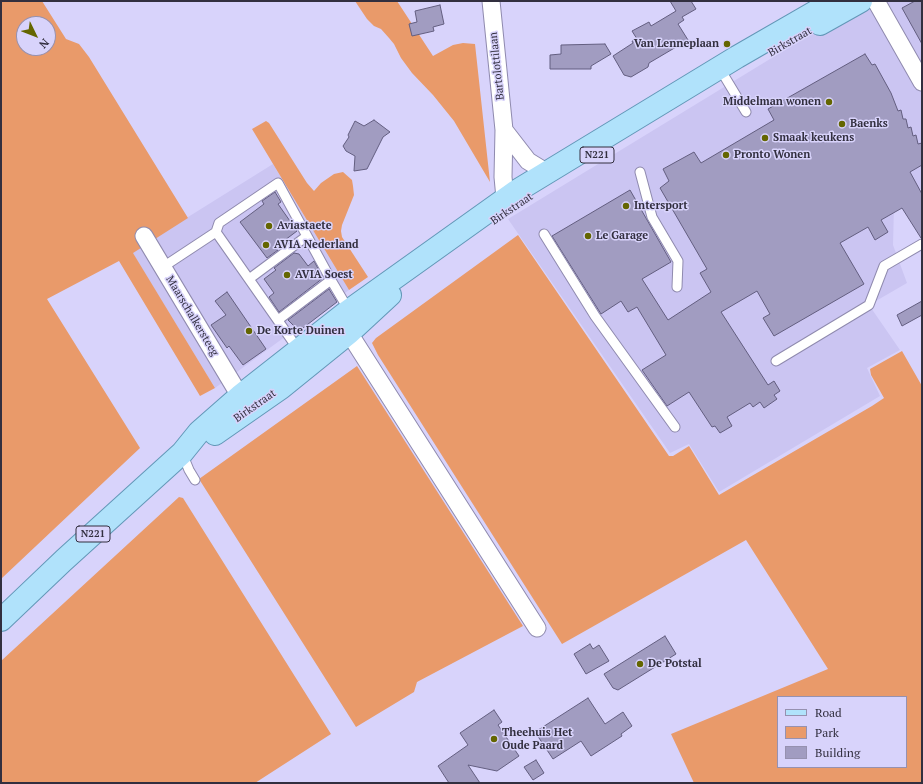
<!DOCTYPE html>
<html>
<head>
<meta charset="utf-8">
<style>
  body { margin:0 }
  #map { position:relative; width:923px; height:784px; overflow:hidden; background:#d8d3fb; font-family:"PT Serif",serif }
  canvas { display:block }
  .frame { position:absolute; inset:0; border:2px solid #322f3f; pointer-events:none }
  .legend { position:absolute; left:777px; top:696px; width:130px; height:72px; box-sizing:border-box; background:#d8d3fb; border:1px solid #9691b0; margin:0; padding:5px 7px; list-style:none; font-size:12px; color:#322f3f }
  .legend li { display:flex; align-items:center; gap:8px; height:20px }
  .legend b { width:20px; border:1px solid #9691b0 }
  .north { position:absolute; left:16px; top:16px; width:40px; height:40px; box-sizing:border-box; background:#d8d3fb; border:1px solid #9691b0; border-radius:50%; rotate:133deg; font-size:11px; font-weight:700; line-height:16px; text-align:center; color:#322f3f }
  .north::after { content:''; display:block; margin:auto; width:14px; height:18px; background:#646600; clip-path:polygon(50% 0,100% 100%,50% 72%,0 100%) }
</style>
</head>
<body>
<div id="map">
<canvas width="923" height="784"></canvas>
<div class="frame"></div>
<ul class="legend">
<li><b style="height:5px;background:#b0e2fb"></b>Road</li>
<li><b style="height:11px;background:#e99a6a"></b>Park</li>
<li><b style="height:11px;background:#a19cc1"></b>Building</li>
</ul>
<div class="north">N</div>
</div>
<script>
const ctx = document.querySelector('canvas').getContext('2d');
ctx.lineJoin = 'round';
function paint(path, color) {
  ctx.fillStyle = color;
  ctx.fill(path, 'evenodd');
}
function poly(rows) {
  const path = new Path2D();
  for (const r of rows) {
    path.moveTo(r[0], r[1]);
    for (let i = 2; i < r.length; i += 2) path.lineTo(r[i], r[i + 1]);
  }
  return path;
}
function trace(path, color, width, dash) {
  ctx.strokeStyle = color;
  ctx.lineWidth = width;
  ctx.lineCap = dash ? 'butt' : 'round';
  ctx.setLineDash(dash || []);
  ctx.stroke(path);
}
function label(font, color, halo, rows, align = 'center') {
  ctx.font = font + ' "PT Serif",serif';
  ctx.lineWidth = 3;
  ctx.setLineDash([]);
  ctx.textBaseline = 'middle';
  ctx.strokeStyle = halo;
  ctx.fillStyle = color;
  for (const [text, x, y, turn = 0] of rows) {
    ctx.save();
    ctx.translate(x, y);
    ctx.rotate((+turn || 0) * Math.PI / 180);
    ctx.textAlign = isNaN(turn) ? turn : align;
    if (halo) ctx.strokeText(text, 0, 0);
    ctx.fillText(text, 0, 0);
    ctx.restore();
  }
}
paint(poly([
  [865,1,922,1,922,188,894,206,893,245,907,283,869,305,900,350,867,368,880,396,719,492,689,444,670,453,508,219],
  [273,164,349,290,215,388,132,252]
]), '#cbc5f2');
paint(poly([
  [1,1,42,1,66,39,79,44,89,57,188,218,133,253,215,388,200,396,119,261,47,299,140,448,1,579],
  [24,24,48,24,48,48,24,48],
  [355,1,397,1,433,56,453,45,463,43,475,44,490,182,454,121,433,95,412,73,401,58,394,44,389,38,381,29,374,26,367,19],
  [266,121,269,123,307,183,314,191,321,183,334,174,343,172,352,180,353,186,354,195,342,225,341,231,342,237,368,277,349,290,252,129],
  [518,235,669,456,673,456,689,446,719,495,872,406,884,398,871,375,870,369,902,351,922,386,922,783,694,783,671,734,828,669,746,540,562,644,378,355,372,343,376,338],
  [778,697,906,697,906,767,778,767],
  [357,366,523,626,417,682,414,692,356,727,199,479],
  [179,497,183,498,331,734,255,783,1,783,1,661]
]), '#e99a6a');
const building = poly([
  [670,1,691,1,696,9,682,17,684,20,678,24,688,40,649,63,648,67,631,77,624,75,613,56,633,43,632,41,637,39,632,31,649,22,651,26,676,11,670,1],
  [915,1,922,1,922,44,902,8,915,1],
  [440,5,444,24,433,27,434,31,412,36,409,24,417,22,415,11,440,5],
  [605,44,611,54,591,66,591,69,550,69,550,55,561,54,561,45,605,44],
  [865,54,872,65,875,64,891,93,898,111,901,110,903,119,906,119,908,128,911,127,913,136,916,135,918,144,922,143,922,165,910,172,922,194,922,238,921,238,902,208,881,220,888,232,875,240,868,227,840,243,864,284,774,336,763,318,770,314,757,291,721,312,768,385,774,381,780,391,774,395,777,399,764,408,760,402,753,407,750,403,727,417,732,426,720,433,715,426,712,427,689,392,667,406,642,370,666,355,637,307,628,312,621,301,601,314,552,236,630,190,671,262,642,279,668,320,711,292,700,273,707,269,660,188,669,181,663,169,694,152,701,163,774,120,768,109,865,54],
  [374,120,390,132,383,137,367,169,354,171,355,156,346,151,343,146,349,137,348,135,355,121,364,126,374,120],
  [275,192,281,202,278,204,297,231,273,249,278,250,267,258,240,222,264,204,262,201,275,192],
  [294,253,299,254,308,266,314,261,323,278,279,312,269,297,274,293,264,279,276,270,274,268,294,253],
  [329,289,337,302,299,331,288,320,329,289],
  [227,292,266,349,243,365,229,346,227,348,211,325,226,315,215,301,227,292],
  [922,301,922,315,902,326,897,315,922,301],
  [665,636,676,654,618,690,613,688,604,674,665,636],
  [590,644,593,649,599,645,609,661,586,674,574,654,590,644],
  [588,698,605,724,623,712,632,726,621,734,622,736,591,756,581,741,553,759,535,732,588,698],
  [494,710,502,722,498,725,519,756,497,771,468,765,480,783,449,783,438,766,468,745,460,733,494,710],
  [536,760,544,773,533,780,524,767,536,760]
]);
paint(building, '#a19cc1');
trace(building, '#635e80', 1);
const lane = poly([
  [720,69,746,112],
  [640,172,652,217,678,261,677,287],
  [216,232,219,223,278,183,331,280,344,302],
  [544,234,595,316,675,427],
  [163,267,216,232,293,342],
  [249,279,307,236],
  [278,320,331,280],
  [776,361,869,305,884,266,922,244],
  [182,453,189,470,195,480]
]);
const street = poly([
  [491,1,504,130,503,177,505,198],
  [876,1,922,82],
  [504,130,528,161,546,172],
  [144,236,240,396],
  [348,321,349,333,537,628]
]);
const primary = poly([
  [820,24,861,1],
  [215,434,281,388,323,354,349,333,390,295],
  [1,620,64,560,182,453,199,432,240,396,347,312,515,192,737,57,834,1]
]);
trace(lane, '#8f8aae', 11);
trace(street, '#8f8aae', 19);
trace(primary, '#6297b7', 24);
trace(lane, '#fff', 9);
trace(street, '#fff', 17);
trace(primary, '#b0e2fb', 22);
for (const [x, y, r, color] of [
  [727,44,4,"#646600"],
  [829,102,4,"#646600"],
  [842,124,4,"#646600"],
  [765,138,4,"#646600"],
  [726,155,4,"#646600"],
  [626,206,4,"#646600"],
  [269,226,4,"#646600"],
  [588,236,4,"#646600"],
  [266,245,4,"#646600"],
  [287,275,4,"#646600"],
  [249,331,4,"#646600"],
  [640,664,4,"#646600"],
  [494,739,4,"#646600"]
]) {
  const dot = new Path2D();
  dot.arc(x, y, r, 0, 2 * Math.PI);
  ctx.fillStyle = color;
  ctx.fill(dot);
  trace(dot, '#d8d3fb', 1.5);
}
for (const [x, y, w] of [
  [597,155,34],
  [93,534,34]
]) {
  const box = new Path2D();
  box.roundRect(x - w / 2, y - 8, w, 16, 3);
  ctx.fillStyle = '#d8d3fb';
  ctx.fill(box);
  trace(box, '#322f3f', 1);
}
label('bold 10px', '#322f3f', null, [
  ["N221",597,155],
  ["N221",93,534]
]);
label('11px', '#322f3f', '#d8d3fb', [
  ["Birkstraat",790,42,-30],
  ["Bartolottilaan",497,66,-96],
  ["Birkstraat",512,209,-34],
  ["Maarschalkersteeg",192,316,59],
  ["Birkstraat",255,406,-35]
]);
label('bold 11px', '#322f3f', '#d8d3fb', [
  ["Van Lenneplaan",719,44,"right"],
  ["Middelman wonen",821,102,"right"],
  ["Baenks",850,124],
  ["Smaak keukens",773,138],
  ["Pronto Wonen",734,155],
  ["Intersport",634,206],
  ["Aviastaete",277,226],
  ["Le Garage",596,236],
  ["AVIA Nederland",274,245],
  ["AVIA Soest",295,275],
  ["De Korte Duinen",257,331],
  ["De Potstal",648,664],
  ["Theehuis Het",502,733],
  ["Oude Paard",502,746]
], 'left');
</script>
</body>
</html>
